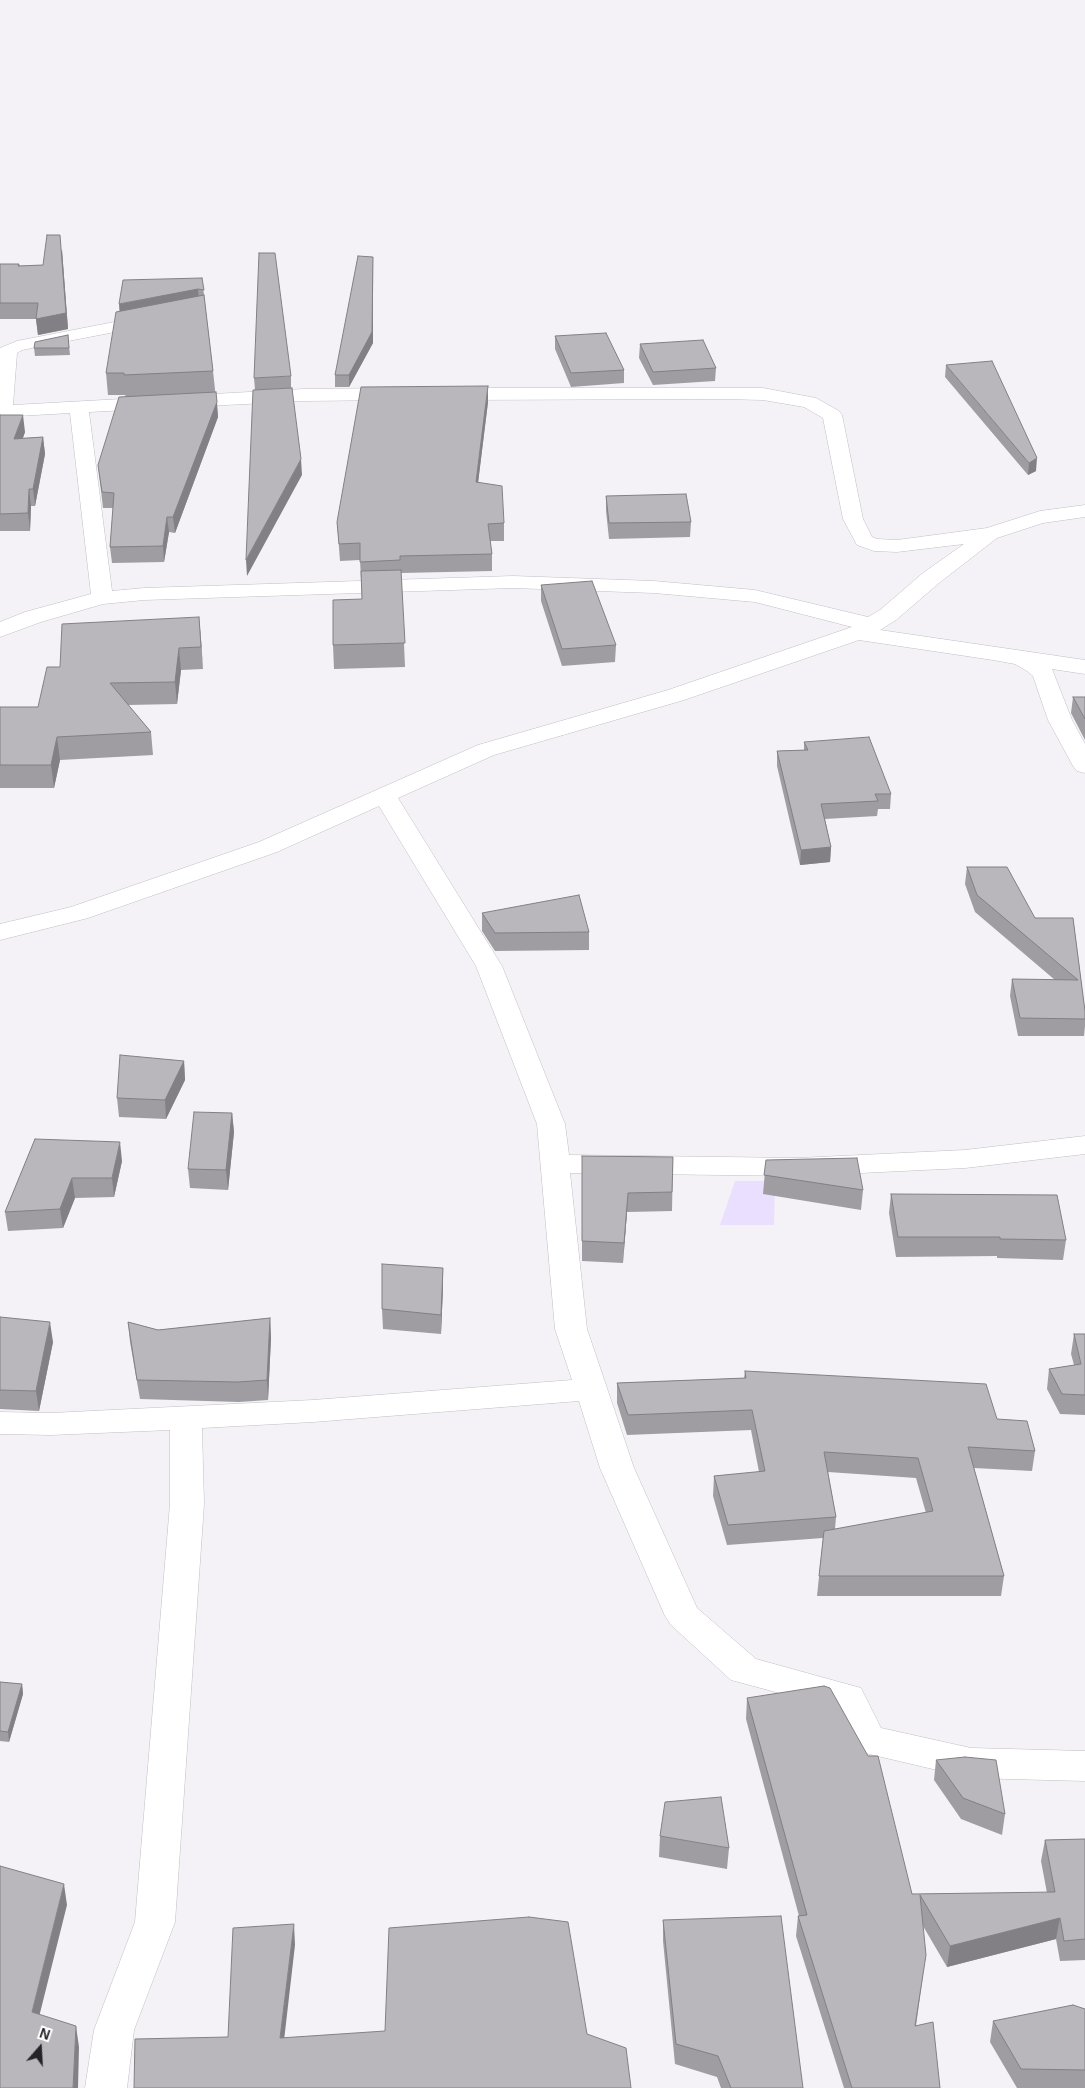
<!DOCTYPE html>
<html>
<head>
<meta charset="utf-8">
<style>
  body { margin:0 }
  #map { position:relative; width:1085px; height:2088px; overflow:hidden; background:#f4f2f7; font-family:Arial,sans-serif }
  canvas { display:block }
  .north { position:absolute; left:15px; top:2023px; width:50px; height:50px; -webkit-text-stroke:4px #fff; paint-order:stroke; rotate:19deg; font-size:14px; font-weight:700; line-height:20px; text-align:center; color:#242325 }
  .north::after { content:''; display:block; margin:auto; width:18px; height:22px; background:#242325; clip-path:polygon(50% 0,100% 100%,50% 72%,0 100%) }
</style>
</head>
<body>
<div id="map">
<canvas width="1085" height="2088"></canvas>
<div class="north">N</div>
</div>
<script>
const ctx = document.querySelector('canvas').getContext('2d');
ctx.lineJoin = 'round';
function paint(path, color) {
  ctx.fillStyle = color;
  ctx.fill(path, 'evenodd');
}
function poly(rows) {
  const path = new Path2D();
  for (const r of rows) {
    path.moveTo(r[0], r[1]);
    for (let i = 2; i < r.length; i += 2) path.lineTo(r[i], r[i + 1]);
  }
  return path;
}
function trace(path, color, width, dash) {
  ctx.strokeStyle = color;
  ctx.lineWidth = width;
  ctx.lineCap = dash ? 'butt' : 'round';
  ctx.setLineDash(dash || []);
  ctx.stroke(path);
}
paint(poly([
  [735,1181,775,1181,774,1225,720,1225]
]), '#eadfff');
const minor = poly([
  [150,315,156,316,159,320,156,324,22,350,17,353,13,405,304,389,396,388,403,390,405,394,403,398,396,400,304,401,89,412,112,591,144,588,513,576,654,581,755,590,868,617,880,610,923,573,964,544,897,552,874,551,857,545,843,519,823,418,804,407,763,400,723,399,451,400,444,398,442,394,444,390,451,388,763,388,816,398,839,411,842,415,863,519,872,537,877,539,897,540,987,528,1040,511,1085,505,1085,517,1043,523,997,538,939,583,896,620,880,630,1085,660,1085,674,1052,669,1072,720,1085,744,1085,773,1077,771,1073,766,1048,720,1033,676,1027,671,1015,664,993,660,859,640,684,700,494,755,398,798,502,966,565,1124,569,1155,798,1158,965,1150,1085,1136,1085,1154,965,1168,798,1176,570,1173,587,1329,634,1468,697,1608,756,1659,861,1688,881,1728,971,1748,1085,1751,1085,1781,971,1778,869,1754,856,1750,835,1708,731,1680,671,1625,665,1616,600,1468,579,1401,313,1422,202,1428,204,1504,175,1922,134,2030,127,2088,85,2088,94,2030,135,1922,170,1504,170,1430,51,1435,0,1434,0,1412,51,1413,313,1400,572,1380,555,1329,537,1124,476,966,379,806,277,852,88,918,0,940,0,924,71,907,259,842,478,745,668,690,852,627,755,602,654,593,513,588,144,600,103,604,41,622,0,637,0,622,25,612,91,594,70,413,0,417,0,348,17,341,150,315]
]);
trace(minor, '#c0bec4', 1);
paint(minor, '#fff');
paint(poly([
  [62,250,68,329,38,335,36,319,0,319,0,264,19,264,20,266,43,265],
  [373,269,373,343,349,387,335,387,335,375],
  [202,278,213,371,218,417,175,533,169,532,164,562,112,563,110,547,113,508,103,508,98,465,126,397,125,395,108,395,106,373,120,311],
  [68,335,70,355,35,356,34,348],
  [555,336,624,370,624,383,571,387,555,349],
  [640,344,716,368,715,381,653,385,639,358],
  [946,365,1036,471,1028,475,945,377],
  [291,376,291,388,255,390,254,378],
  [488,402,478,483,504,523,504,541,490,541,492,554,492,571,401,573,405,667,334,669,333,645,362,599,360,560,340,561,337,522],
  [0,415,25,432,23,438,43,437,45,454,35,506,31,506,30,531,0,531],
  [606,496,691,522,690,537,609,539,606,511],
  [541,585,616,645,615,662,562,666,541,601],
  [199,617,203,669,181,670,177,704,128,705,151,732,153,755,60,760,54,788,0,788,0,707,38,707,60,667],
  [1073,697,1085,697,1085,740,1071,713],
  [804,742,891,794,890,809,878,809,877,816,825,819,831,847,830,862,800,865,777,766,777,751,804,750],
  [967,867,1035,918,1073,918,1085,1011,1085,1026,1084,1036,1018,1036,1010,996,1012,979,1055,980,975,912,965,884],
  [482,913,589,932,589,950,495,951,482,931],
  [184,1061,185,1080,166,1119,119,1117,117,1098],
  [232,1113,234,1132,228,1190,190,1188,188,1169],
  [35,1139,122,1161,114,1197,75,1198,63,1228,8,1231,5,1212],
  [582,1156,673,1157,672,1211,627,1212,623,1263,582,1261],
  [766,1160,863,1190,861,1210,763,1194],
  [891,1194,1066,1240,1063,1260,997,1258,997,1256,896,1257,889,1213],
  [443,1268,443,1287,441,1334,383,1329,382,1309],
  [0,1317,53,1342,39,1411,0,1409],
  [270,1318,271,1338,268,1400,239,1402,140,1399,130,1342,128,1322,158,1330],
  [1074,1334,1085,1334,1085,1415,1060,1414,1047,1389,1049,1369,1074,1365,1071,1354],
  [745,1371,997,1419,1035,1451,1032,1471,974,1468,1004,1576,1001,1596,817,1596,823,1538,727,1545,713,1496,714,1476,759,1472,751,1430,627,1435,617,1403,617,1383,744,1378],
  [828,1472,916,1478,926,1513,835,1529,836,1517],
  [0,1682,22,1684,23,1694,9,1742,0,1741],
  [747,1698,912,1894,1047,1893,1041,1861,1045,1840,1085,1839,1085,1960,1060,1961,1056,1939,947,1967,923,1926,923,1975,916,2026,940,2088,844,2088,796,1936,798,1916,799,1916,746,1719],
  [936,1760,1005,1814,1002,1835,961,1819,934,1780],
  [660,1836,729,1848,727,1869,659,1857],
  [663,1920,803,2088,721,2088,717,2077,675,2064,663,1941],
  [1085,2009,1085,2088,1017,2088,990,2042,993,2021]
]), '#9f9da2');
paint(poly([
  [62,250,68,329,38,335,36,319],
  [373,257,373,343,349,387,349,375],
  [198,289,199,303,120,319,119,304],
  [488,386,488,402,476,499,476,482],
  [217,402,218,417,175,533,173,517],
  [23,415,25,432,16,456,14,439],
  [43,437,45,454,35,506,33,489],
  [1037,458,1036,471,1028,475,1029,463],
  [301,459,302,475,247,576,246,560],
  [29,489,31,506,30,531,28,513],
  [167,517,169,532,164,562,163,546],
  [199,617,201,639,203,669,201,647],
  [179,648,181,670,177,704,175,682],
  [57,737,60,760,54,788,51,765],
  [831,847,830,862,800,865,801,850],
  [184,1061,185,1080,166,1119,165,1100],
  [232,1113,234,1132,228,1190,226,1170],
  [120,1142,122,1161,114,1197,112,1178],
  [72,1178,75,1198,63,1228,60,1209],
  [628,1193,627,1212,623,1263,624,1243],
  [443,1268,443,1287,441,1334,441,1315],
  [270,1318,271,1338,268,1400,267,1380],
  [50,1322,53,1342,39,1411,36,1391],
  [22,1684,23,1694,9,1742,8,1732],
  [64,1884,67,1905,35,2033,32,2012],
  [1060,1918,1056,1939,947,1967,950,1946],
  [294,1924,295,1945,282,2058,280,2038],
  [76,2026,79,2047,78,2088,73,2088]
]), '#828084');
const building = poly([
  [47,235,60,235,66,313,36,319,38,303,0,303,0,264,19,264,18,266,43,265,47,235],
  [259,253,275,253,291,376,254,378,259,253],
  [358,256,373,257,372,332,349,375,335,375,358,256],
  [202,278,204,290,198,289,119,304,123,280,202,278],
  [204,295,213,371,124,375,124,373,106,373,116,312,204,295],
  [606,333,624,370,571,373,555,336,606,333],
  [68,335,69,348,34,348,35,342,68,335],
  [703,340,716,368,653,372,640,344,703,340],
  [992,361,1037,458,1029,463,946,365,992,361],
  [488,386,476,482,502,486,504,523,488,524,492,554,400,556,400,560,360,562,360,543,339,544,337,522,361,387,488,386],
  [292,388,301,459,246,560,253,390,292,388],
  [216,392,217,402,173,517,167,517,163,546,110,547,114,493,102,492,98,465,119,397,216,392],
  [0,415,23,415,14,439,43,437,33,489,29,489,28,513,0,514,0,415],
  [686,494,691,522,609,523,606,496,686,494],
  [401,570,405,643,333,645,333,600,362,599,361,571,401,570],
  [592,581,616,645,562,649,541,585,592,581],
  [199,617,201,647,179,648,175,682,110,683,151,732,57,737,51,765,0,765,0,707,38,707,47,667,60,667,62,624,199,617],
  [1073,697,1085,697,1085,719,1073,697],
  [869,737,891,794,875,794,878,801,821,804,831,847,801,850,777,751,808,750,804,742,869,737],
  [967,867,1007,867,1035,918,1073,918,1085,1011,1085,1019,1020,1018,1012,979,1078,980,977,895,967,867],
  [579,895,589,932,495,933,482,913,579,895],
  [120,1055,184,1061,165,1100,117,1098,120,1055],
  [194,1112,232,1113,226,1170,188,1169,194,1112],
  [35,1139,120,1142,112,1178,72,1178,60,1209,5,1212,35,1139],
  [582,1156,673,1157,672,1192,628,1193,624,1243,582,1241,582,1156],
  [857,1158,863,1190,764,1175,766,1160,857,1158],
  [891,1194,1057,1195,1066,1240,1000,1239,1000,1237,898,1237,891,1194],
  [382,1264,443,1268,441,1315,382,1309,382,1264],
  [0,1317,50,1322,36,1391,0,1390,0,1317],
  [270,1318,267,1380,238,1382,137,1380,128,1322,158,1330,270,1318],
  [1074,1334,1085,1334,1085,1395,1062,1394,1049,1369,1081,1364,1074,1334],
  [745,1371,986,1384,997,1419,1027,1421,1035,1451,968,1447,1004,1576,819,1576,824,1531,933,1511,918,1458,824,1452,836,1517,728,1525,714,1476,765,1471,752,1410,628,1415,617,1383,746,1378,745,1371],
  [0,1682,22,1684,8,1732,0,1731,0,1682],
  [824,1686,830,1688,868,1756,878,1756,912,1894,1055,1892,1045,1840,1085,1839,1085,1939,1064,1941,1060,1918,950,1946,920,1895,926,1955,915,2026,933,2022,940,2088,852,2088,798,1916,807,1915,747,1698,824,1686],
  [965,1757,996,1760,1005,1814,963,1798,936,1760,965,1757],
  [721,1797,729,1848,660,1836,665,1802,721,1797],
  [0,1866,64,1884,32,2012,76,2026,73,2088,0,2088,0,1866],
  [781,1916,803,2088,731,2088,718,2056,676,2044,663,1920,781,1916],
  [529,1917,568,1922,587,2034,626,2048,631,2088,134,2088,135,2039,228,2037,233,1928,294,1924,280,2038,385,2031,389,1928,529,1917],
  [1073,2005,1085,2009,1085,2070,1021,2069,993,2021,1073,2005]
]);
paint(building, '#b9b7bc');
trace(building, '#828084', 1);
</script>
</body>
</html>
